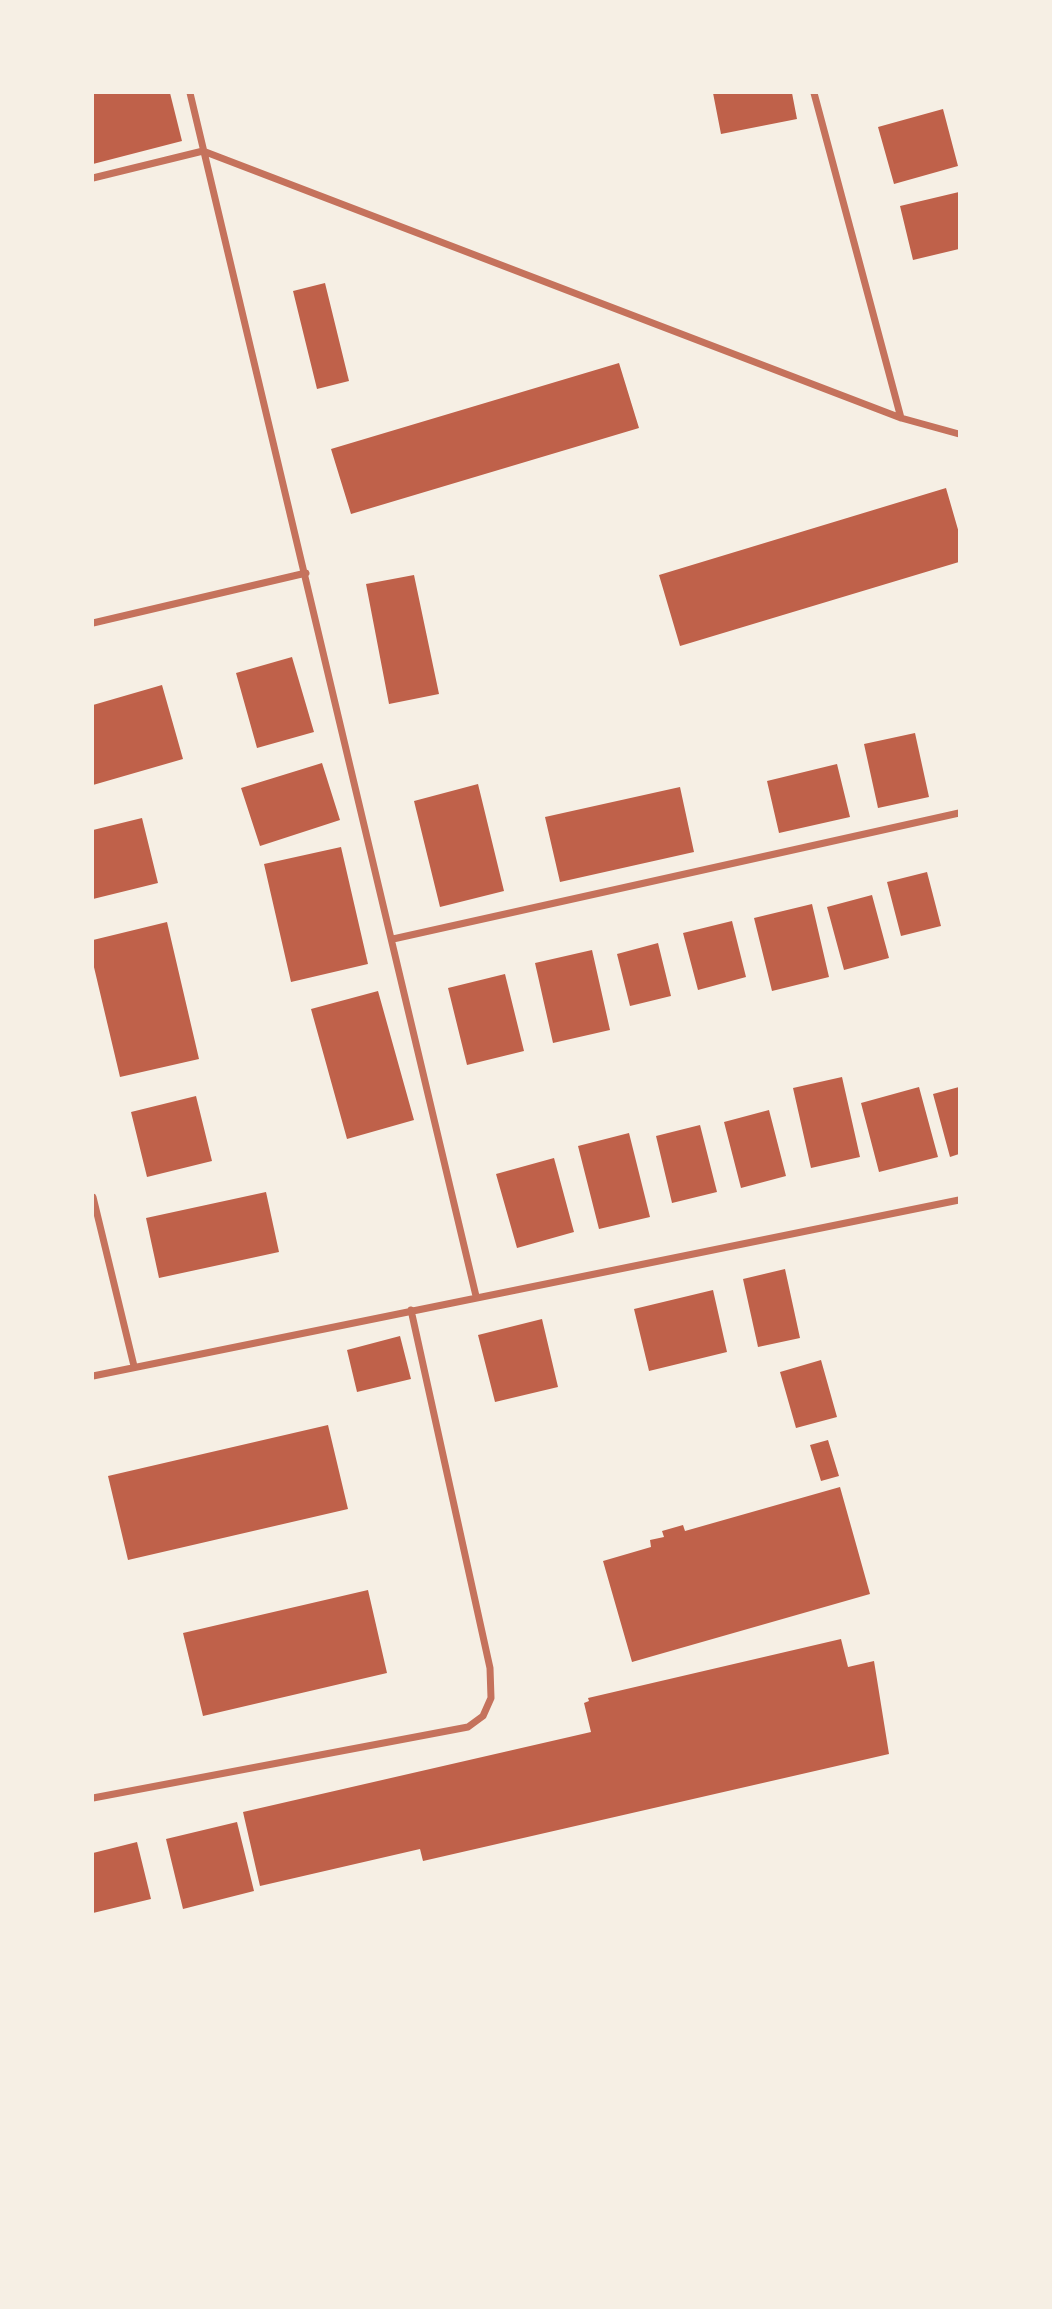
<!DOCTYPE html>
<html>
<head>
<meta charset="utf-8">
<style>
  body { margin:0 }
  #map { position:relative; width:1052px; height:2309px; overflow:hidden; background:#f6efe4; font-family:"Sofia Sans Condensed",sans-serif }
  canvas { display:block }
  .frame { position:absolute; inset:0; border:94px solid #f6efe4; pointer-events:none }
</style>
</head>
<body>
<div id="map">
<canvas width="1052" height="2309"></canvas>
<div class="frame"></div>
</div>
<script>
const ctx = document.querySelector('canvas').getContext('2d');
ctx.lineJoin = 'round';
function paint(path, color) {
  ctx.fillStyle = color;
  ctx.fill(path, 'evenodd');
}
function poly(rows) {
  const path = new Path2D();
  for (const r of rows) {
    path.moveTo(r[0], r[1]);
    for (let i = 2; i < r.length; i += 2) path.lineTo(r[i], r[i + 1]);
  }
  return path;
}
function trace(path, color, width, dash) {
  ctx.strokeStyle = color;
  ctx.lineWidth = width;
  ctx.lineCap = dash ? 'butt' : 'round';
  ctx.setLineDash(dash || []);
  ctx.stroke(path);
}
paint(poly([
  [93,93,170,93,182,141,93,164],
  [713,93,792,93,797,119,721,134],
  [943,109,958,166,894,184,878,127],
  [959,192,959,249,913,260,900,206],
  [325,283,349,381,317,389,293,291],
  [619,363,639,428,351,514,331,449],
  [946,488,959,533,959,562,680,646,659,575],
  [414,575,439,694,389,704,366,584],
  [292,657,314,732,257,748,236,673],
  [162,685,183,759,93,785,93,705],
  [915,733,929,797,878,808,864,744],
  [322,763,340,820,260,846,241,788],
  [837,764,850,817,779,833,767,781],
  [478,784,504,891,440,907,414,801],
  [680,787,694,852,560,882,545,817],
  [142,818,158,883,93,899,93,830],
  [341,847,368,964,291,982,264,864],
  [927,872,941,926,901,936,887,882],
  [872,895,889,958,844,970,827,907],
  [812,904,829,977,772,991,754,918],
  [732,921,746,977,698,990,683,933],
  [167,922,199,1059,120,1077,93,963,93,940],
  [658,943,671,996,630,1006,617,954],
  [592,950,610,1030,553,1043,535,963],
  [505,974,524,1051,467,1065,448,988],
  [378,991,414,1120,347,1139,311,1009],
  [842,1077,860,1157,811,1168,793,1088],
  [919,1087,938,1157,879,1172,861,1103],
  [959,1087,959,1154,950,1157,933,1094],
  [196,1096,212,1161,147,1177,131,1112],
  [769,1110,786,1176,741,1188,724,1122],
  [700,1125,717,1192,672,1203,656,1136],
  [629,1133,650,1217,599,1229,578,1146],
  [554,1158,574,1232,517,1248,496,1174],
  [266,1192,279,1252,159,1278,146,1218],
  [785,1269,800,1338,758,1347,743,1279],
  [713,1290,727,1352,649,1371,634,1309],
  [542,1319,558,1387,495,1402,478,1335],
  [400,1336,411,1379,357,1392,347,1350],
  [821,1360,837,1417,796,1428,780,1372],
  [328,1425,348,1509,128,1560,108,1476],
  [828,1440,839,1476,821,1481,810,1445],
  [840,1487,870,1594,632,1662,603,1561,651,1547,650,1540,664,1537,662,1531,683,1525,685,1531],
  [368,1590,387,1673,203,1716,183,1633],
  [841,1639,848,1667,874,1661,889,1754,423,1861,420,1849,260,1886,243,1812,591,1732,584,1703,589,1701,588,1698],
  [237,1822,254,1891,183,1909,166,1839],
  [137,1842,151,1899,93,1913,93,1853]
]), '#bf614a');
trace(poly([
  [190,93,476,1296],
  [814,93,901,418],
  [93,178,203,151,901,418,959,434],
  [93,623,306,573],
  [393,939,959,813],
  [93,1197,134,1366],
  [93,1376,959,1200],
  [93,1798,468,1727,483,1716,491,1698,490,1668,411,1310]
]), '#c5725c', 7);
</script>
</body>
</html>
